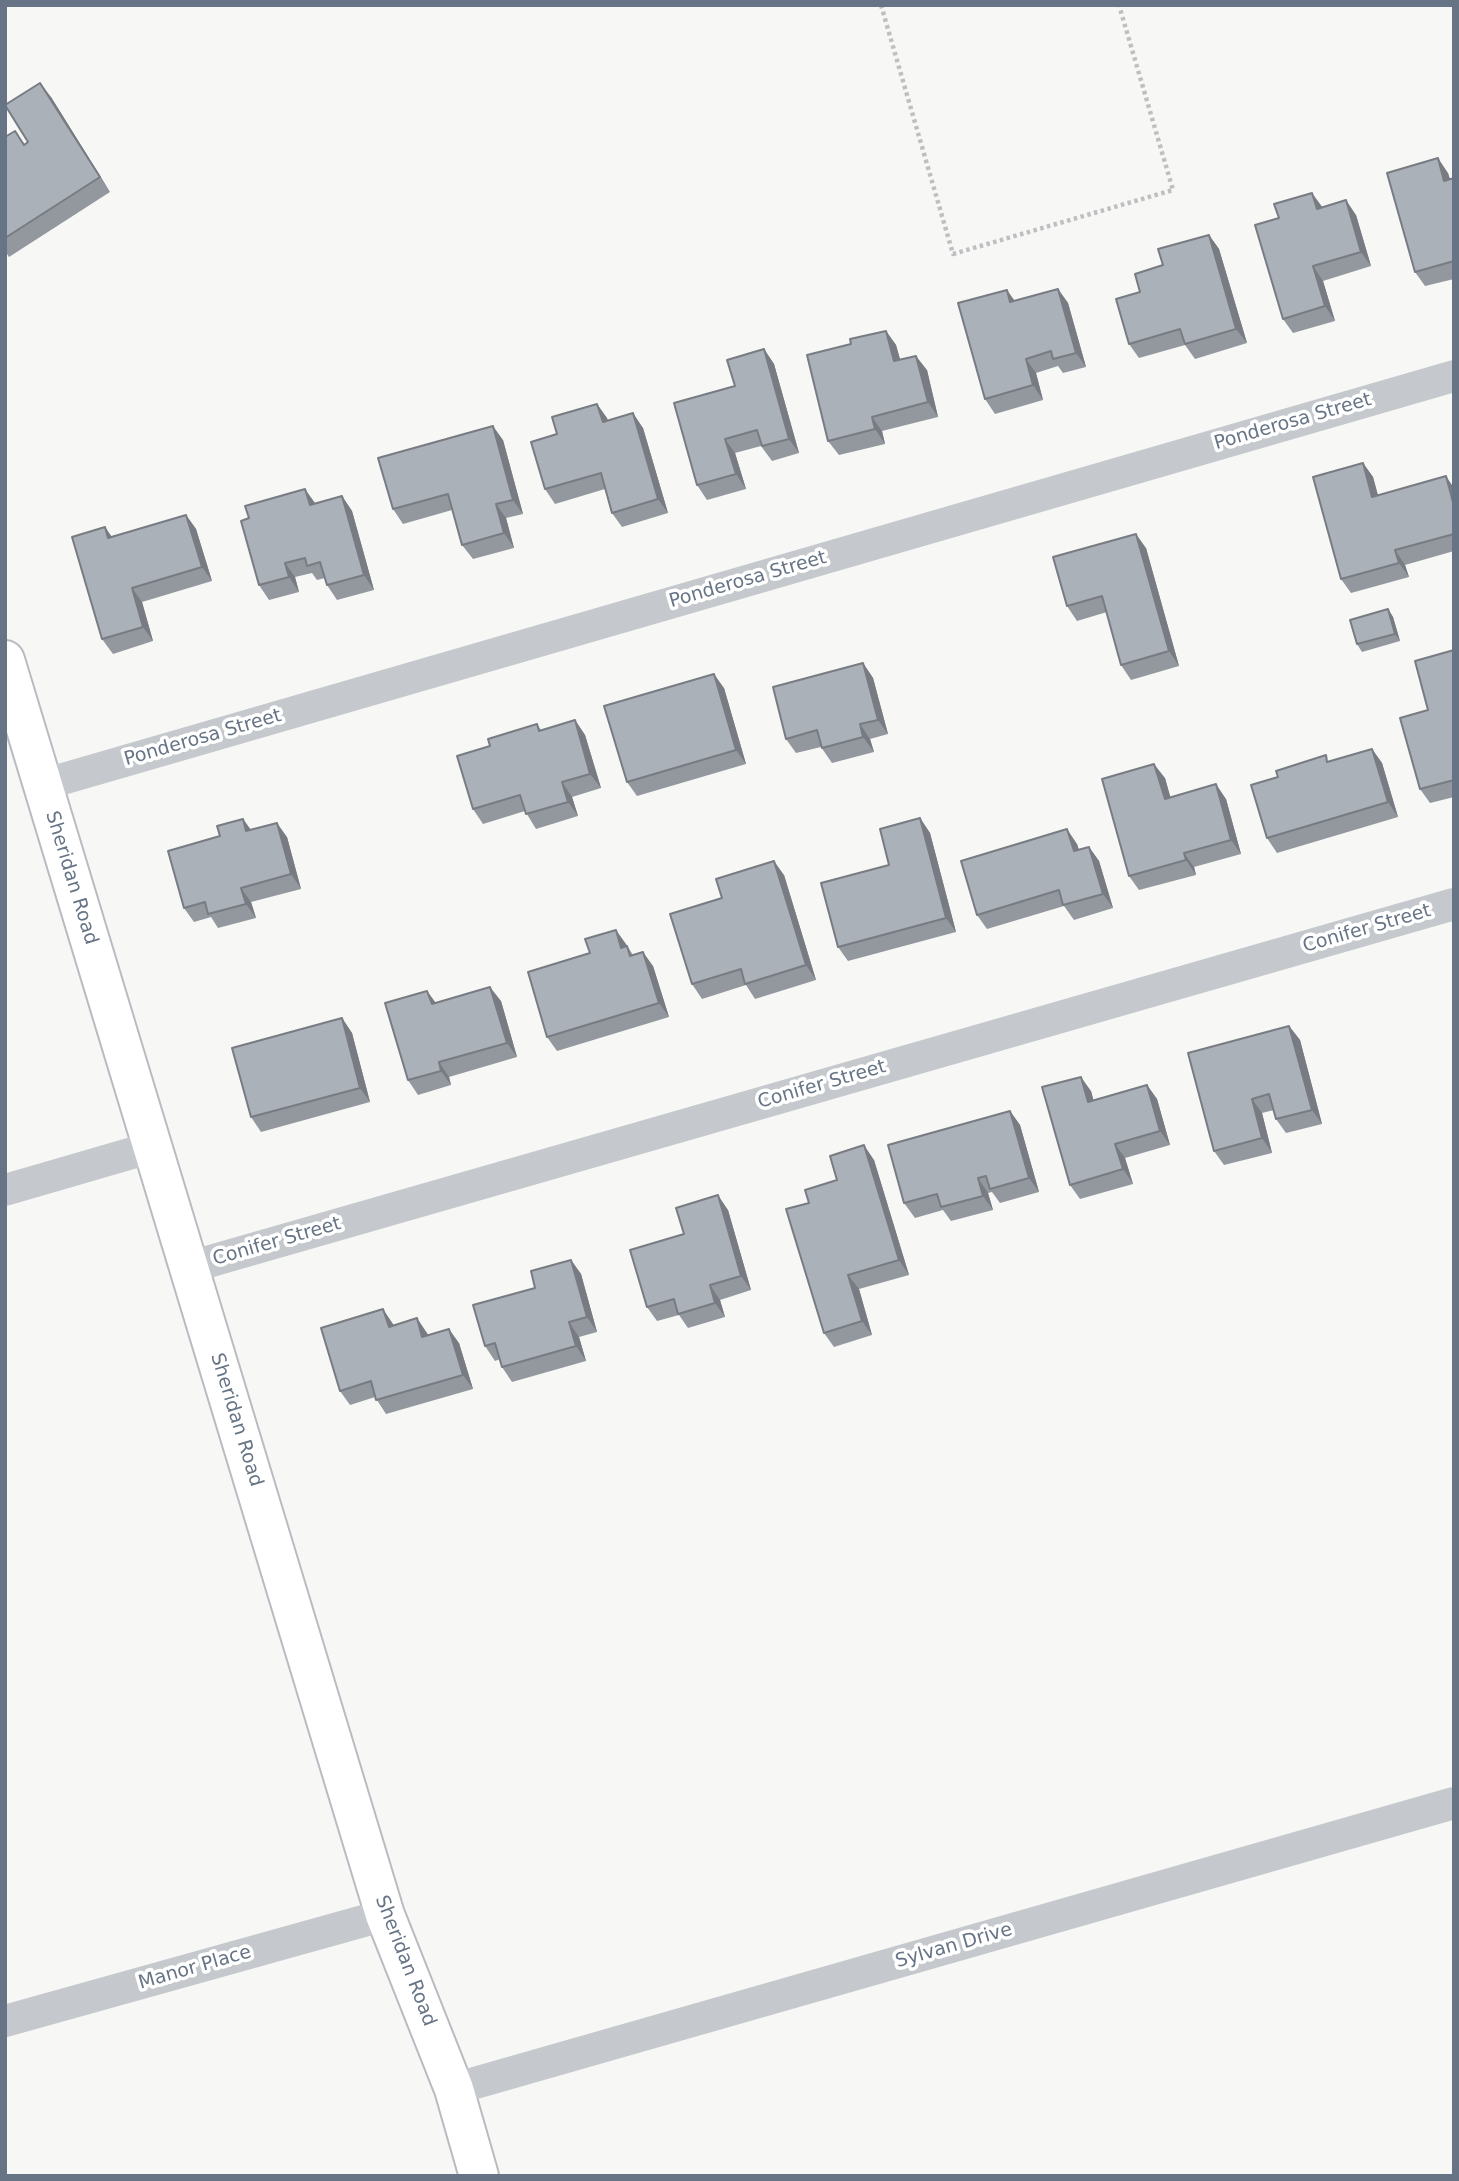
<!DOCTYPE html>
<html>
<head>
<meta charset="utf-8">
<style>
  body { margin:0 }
  #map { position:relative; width:1459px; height:2181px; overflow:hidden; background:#f7f8f5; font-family:"DejaVu Sans",sans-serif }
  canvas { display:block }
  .frame { position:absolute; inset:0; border:7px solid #677485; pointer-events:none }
</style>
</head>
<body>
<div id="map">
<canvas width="1459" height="2181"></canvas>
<div class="frame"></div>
</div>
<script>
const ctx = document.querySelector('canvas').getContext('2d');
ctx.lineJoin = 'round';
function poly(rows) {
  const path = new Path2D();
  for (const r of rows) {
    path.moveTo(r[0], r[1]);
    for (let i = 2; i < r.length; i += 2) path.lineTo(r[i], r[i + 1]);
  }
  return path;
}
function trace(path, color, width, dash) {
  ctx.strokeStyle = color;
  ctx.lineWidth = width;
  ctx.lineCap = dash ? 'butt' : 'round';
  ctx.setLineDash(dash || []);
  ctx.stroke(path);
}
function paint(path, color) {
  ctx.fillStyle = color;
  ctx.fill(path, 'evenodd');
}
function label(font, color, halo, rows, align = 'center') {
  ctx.font = font + ' "DejaVu Sans",sans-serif';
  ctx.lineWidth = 7;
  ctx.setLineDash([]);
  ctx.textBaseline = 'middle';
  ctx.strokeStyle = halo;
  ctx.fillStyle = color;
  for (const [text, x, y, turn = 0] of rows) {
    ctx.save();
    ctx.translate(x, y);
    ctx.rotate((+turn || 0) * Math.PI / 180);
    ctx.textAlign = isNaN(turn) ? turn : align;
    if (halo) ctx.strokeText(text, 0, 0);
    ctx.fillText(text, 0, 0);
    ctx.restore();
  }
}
const secondary = poly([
  [5,660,385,1915,454,2089,479,2176]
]);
trace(secondary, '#b8bbc0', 42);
trace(poly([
  [881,5,953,254,1173,190,1119,5]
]), '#bdbfc1', 4.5, [3.5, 3.5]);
trace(poly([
  [42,785,1454,376],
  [5,1190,153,1147],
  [190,1267,1454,904],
  [5,2021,385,1915],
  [454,2089,1454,1803]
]), '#c5c8cc', 32);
trace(secondary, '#fff', 38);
paint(poly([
  [51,97,110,192,9,257,5,251,5,137,15,131,25,145,28,142],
  [1448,173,1450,179,1454,178,1454,279,1425,286,1415,272],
  [1322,207,1356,215,1371,266,1323,281,1335,321,1293,333,1283,319],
  [1209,235,1219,249,1247,343,1195,359,1185,345,1139,358,1129,344,1163,265],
  [1058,289,1068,303,1086,367,1063,373,1058,366,1036,373,1043,400,995,414,985,399,1014,301],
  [886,331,896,345,900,360,927,370,938,417,882,431,885,444,839,455,828,441,851,344],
  [764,349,774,364,799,453,772,461,761,446,735,453,746,489,707,500,697,485],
  [597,404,608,420,643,428,668,513,622,527,612,513,605,489,555,504,545,489,557,434],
  [503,440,523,514,506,518,514,548,473,559,462,545,452,510,403,524,393,509],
  [1363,463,1373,477,1378,495,1454,488,1454,551,1405,565,1409,577,1351,593,1341,579],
  [342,496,352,511,374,590,337,600,327,585,325,578,317,580,312,573,295,577,299,592,269,600,259,585,315,504],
  [186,515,196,529,212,581,142,602,153,641,113,654,102,639,105,527,112,537],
  [1146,548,1179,666,1131,680,1121,665,1107,612,1077,621,1067,606],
  [1388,609,1393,617,1400,641,1362,652,1357,644],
  [1454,650,1454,797,1430,803,1420,789,1428,710],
  [863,663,873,678,888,734,870,739,874,752,832,763,821,747,796,753,786,739],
  [724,688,746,764,637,796,627,782],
  [575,720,585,735,601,788,572,797,578,816,536,829,525,811,483,824,473,809,490,746,537,724,541,730],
  [1372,749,1382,763,1398,817,1277,853,1267,838,1330,761],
  [1165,778,1170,797,1226,799,1241,854,1194,867,1196,875,1139,890,1129,876],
  [920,818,930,833,956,932,848,961,838,947,889,865],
  [243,819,251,830,287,837,301,889,251,902,256,918,218,928,211,917,194,922,184,908,220,836],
  [1077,844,1079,850,1089,847,1099,861,1113,908,1074,920,1064,906,987,929,977,915],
  [784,875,816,980,755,999,746,985,702,999,692,984,722,898],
  [626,944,633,955,653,966,669,1017,557,1051,547,1037],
  [427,991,436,1003,501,1001,517,1057,449,1077,451,1085,418,1095,408,1080],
  [342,1018,352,1033,370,1102,261,1132,251,1117],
  [1289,1026,1300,1040,1322,1124,1286,1133,1276,1119,1274,1110,1262,1113,1272,1153,1224,1165,1214,1151],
  [1147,1085,1157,1099,1170,1145,1125,1158,1133,1184,1080,1199,1070,1185,1091,1091,1093,1100],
  [1010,1111,1020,1125,1039,1192,1000,1203,992,1192,988,1193,993,1210,951,1221,943,1210,915,1218,904,1203],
  [874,1160,909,1275,859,1289,872,1335,834,1347,824,1333,809,1203,837,1180],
  [728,1210,751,1290,720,1300,725,1317,688,1328,679,1315,657,1321,647,1307,684,1234],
  [571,1260,581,1274,597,1332,579,1337,586,1361,512,1382,502,1367,500,1359,495,1361,485,1346,535,1288],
  [393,1324,394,1325,427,1333,428,1335,459,1343,473,1389,386,1414,375,1397,350,1405,340,1391]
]), '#93989f');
paint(poly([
  [40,83,51,97,110,192,100,177],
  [1438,158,1448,173,1454,194,1444,181],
  [1312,193,1323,208,1317,209],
  [1346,200,1356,215,1371,266,1361,252],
  [1209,235,1219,249,1247,343,1236,329],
  [1313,266,1323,281,1335,321,1325,306],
  [1058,289,1068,303,1086,367,1076,353],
  [1007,290,1017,304,1010,302],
  [886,331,896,345,905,376,894,361],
  [764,349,774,364,799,453,789,439],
  [916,356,927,370,938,417,928,402],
  [1026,359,1036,373,1043,400,1033,385],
  [597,404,607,418,613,436,603,422],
  [633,413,643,428,668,513,658,499],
  [872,417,882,431,885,444,875,429],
  [493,426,503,440,523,514,513,500],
  [725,439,735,453,746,489,736,474],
  [1363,463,1373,477,1382,511,1372,497],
  [1446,476,1454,488,1454,506],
  [305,489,315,503,310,505],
  [342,496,352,511,374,590,364,575],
  [496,504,506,518,514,548,504,533],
  [186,515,196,529,212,581,202,567],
  [105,527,115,542,108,538],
  [1136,534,1146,548,1179,666,1169,651],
  [1395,550,1405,565,1409,577,1399,563],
  [285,563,295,577,299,592,289,577],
  [132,588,142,602,153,641,143,627],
  [1388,609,1393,617,1400,641,1395,634],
  [863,663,873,678,888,734,878,720],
  [714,674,724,688,746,764,736,750],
  [575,720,585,735,601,788,590,774],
  [860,724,870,739,874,752,863,737],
  [1372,749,1382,763,1398,817,1388,802],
  [1154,764,1165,778,1175,813,1165,799],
  [562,782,572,797,578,816,568,802],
  [1216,784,1226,799,1241,854,1231,840],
  [920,818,930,833,956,932,946,918],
  [243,819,253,833,246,831],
  [277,823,287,837,301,889,291,874],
  [1067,829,1077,844,1084,866,1074,851],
  [1089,847,1099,861,1113,908,1103,894],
  [1184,853,1194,867,1196,875,1186,860],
  [774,861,784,875,816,980,806,965],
  [241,888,251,902,256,918,246,904],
  [616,930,626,944,631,963,621,948],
  [643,952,653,966,669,1017,659,1003],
  [490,987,501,1001,517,1057,507,1043],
  [427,991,437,1005,432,1004],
  [342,1018,352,1033,370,1102,360,1088],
  [1289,1026,1300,1040,1322,1124,1312,1110],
  [439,1062,449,1077,451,1085,441,1071],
  [1081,1077,1091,1091,1098,1116,1088,1102],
  [1147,1085,1157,1099,1170,1145,1160,1131],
  [1252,1099,1262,1113,1272,1153,1262,1138],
  [1010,1111,1020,1125,1039,1192,1029,1178],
  [1115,1144,1125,1158,1133,1184,1123,1169],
  [864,1145,874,1160,909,1275,899,1260],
  [978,1178,988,1193,993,1210,983,1196],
  [718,1195,728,1210,751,1290,741,1276],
  [571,1260,581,1274,597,1332,587,1317],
  [848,1275,859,1289,872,1335,862,1321],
  [710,1285,720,1300,725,1317,715,1303],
  [383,1309,393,1324,399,1341,389,1327],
  [417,1318,427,1333,432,1351,422,1337],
  [569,1322,579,1337,586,1361,576,1346],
  [449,1329,459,1343,473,1389,463,1375]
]), '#787c82');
const building = poly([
  [40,83,100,177,5,238,5,137,15,131,24,145,28,142,5,105,40,83],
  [1438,158,1444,181,1454,178,1454,261,1415,272,1387,173,1438,158],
  [1312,193,1317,209,1346,200,1361,252,1313,266,1325,306,1283,319,1255,225,1279,218,1274,204,1312,193],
  [1209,235,1236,329,1185,344,1180,329,1129,344,1116,299,1140,292,1135,274,1163,265,1158,249,1209,235],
  [1058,289,1076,353,1053,359,1051,351,1026,359,1033,385,985,399,958,303,1007,290,1010,302,1058,289],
  [886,331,894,361,916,356,928,402,872,417,875,429,828,441,807,355,851,344,850,339,886,331],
  [764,349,789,439,762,446,757,430,725,439,736,474,697,485,674,403,735,386,727,360,764,349],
  [597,404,603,422,633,413,658,499,612,513,601,473,545,489,531,442,557,434,552,417,597,404],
  [493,426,513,500,496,504,504,533,462,545,448,494,393,509,378,458,493,426],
  [1363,463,1372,497,1446,476,1454,506,1454,534,1395,550,1399,563,1341,579,1313,477,1363,463],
  [305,489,310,505,342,496,364,575,327,585,320,562,307,566,305,558,285,563,289,577,259,585,241,521,249,518,245,506,305,489],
  [186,515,202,567,132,588,143,627,102,639,72,537,105,527,108,538,186,515],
  [1136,534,1169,651,1121,665,1102,596,1067,606,1053,557,1136,534],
  [1388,609,1395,634,1357,644,1350,620,1388,609],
  [1454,650,1454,780,1420,789,1400,718,1428,710,1415,661,1454,650],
  [863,663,878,720,860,724,863,737,822,748,817,730,786,739,773,687,863,663],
  [714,674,736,750,627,782,604,706,714,674],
  [575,720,590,774,562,782,568,802,526,814,520,795,473,809,457,756,490,746,488,739,537,724,539,731,575,720],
  [1372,749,1388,802,1267,838,1251,785,1278,777,1276,771,1326,755,1327,762,1372,749],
  [1154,764,1165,799,1216,784,1231,840,1184,853,1186,860,1129,876,1102,779,1154,764],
  [920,818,946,918,838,947,821,883,889,865,880,829,920,818],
  [243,819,246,831,277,823,291,874,241,888,246,904,208,914,205,902,184,908,168,851,220,836,217,826,243,819],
  [1067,829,1074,851,1089,847,1103,894,1063,905,1059,890,977,915,961,861,1067,829],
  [774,861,806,965,745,984,741,969,692,984,670,914,722,898,716,879,774,861],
  [616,930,621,948,627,946,630,956,643,952,659,1003,547,1037,528,972,590,953,585,939,616,930],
  [490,987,507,1043,439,1062,441,1071,408,1080,385,1003,427,991,432,1004,490,987],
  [342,1018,360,1088,251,1117,232,1048,342,1018],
  [1289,1026,1312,1110,1276,1119,1269,1094,1252,1099,1262,1138,1214,1151,1188,1053,1289,1026],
  [1081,1077,1088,1102,1147,1085,1160,1131,1115,1144,1123,1169,1070,1185,1042,1087,1081,1077],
  [1010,1111,1029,1178,990,1189,986,1176,978,1178,983,1196,941,1207,937,1194,904,1203,888,1145,1010,1111],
  [864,1145,899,1260,848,1275,862,1321,824,1333,786,1209,809,1203,805,1190,837,1180,830,1156,864,1145],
  [718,1195,741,1276,710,1285,715,1303,678,1314,674,1299,647,1307,630,1250,684,1234,676,1208,718,1195],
  [571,1260,587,1317,569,1322,576,1346,502,1367,495,1343,485,1346,473,1305,535,1288,531,1271,571,1260],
  [383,1309,389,1327,417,1318,422,1337,449,1329,463,1375,376,1400,371,1381,340,1391,321,1328,383,1309]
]);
paint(building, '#abb1b9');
trace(building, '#787c82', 2);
label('19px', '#677485', '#fff', [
  ["Ponderosa Street",1293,422,-16],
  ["Ponderosa Street",748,580,-16],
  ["Ponderosa Street",203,738,-16],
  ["Sheridan Road",71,878,73],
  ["Conifer Street",1367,929,-16],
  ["Conifer Street",822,1085,-16],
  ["Conifer Street",277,1242,-16],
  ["Sheridan Road",236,1420,73],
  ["Sylvan Drive",954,1946,-16],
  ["Sheridan Road",405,1961,69],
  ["Manor Place",195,1968,-16]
]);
</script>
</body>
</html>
